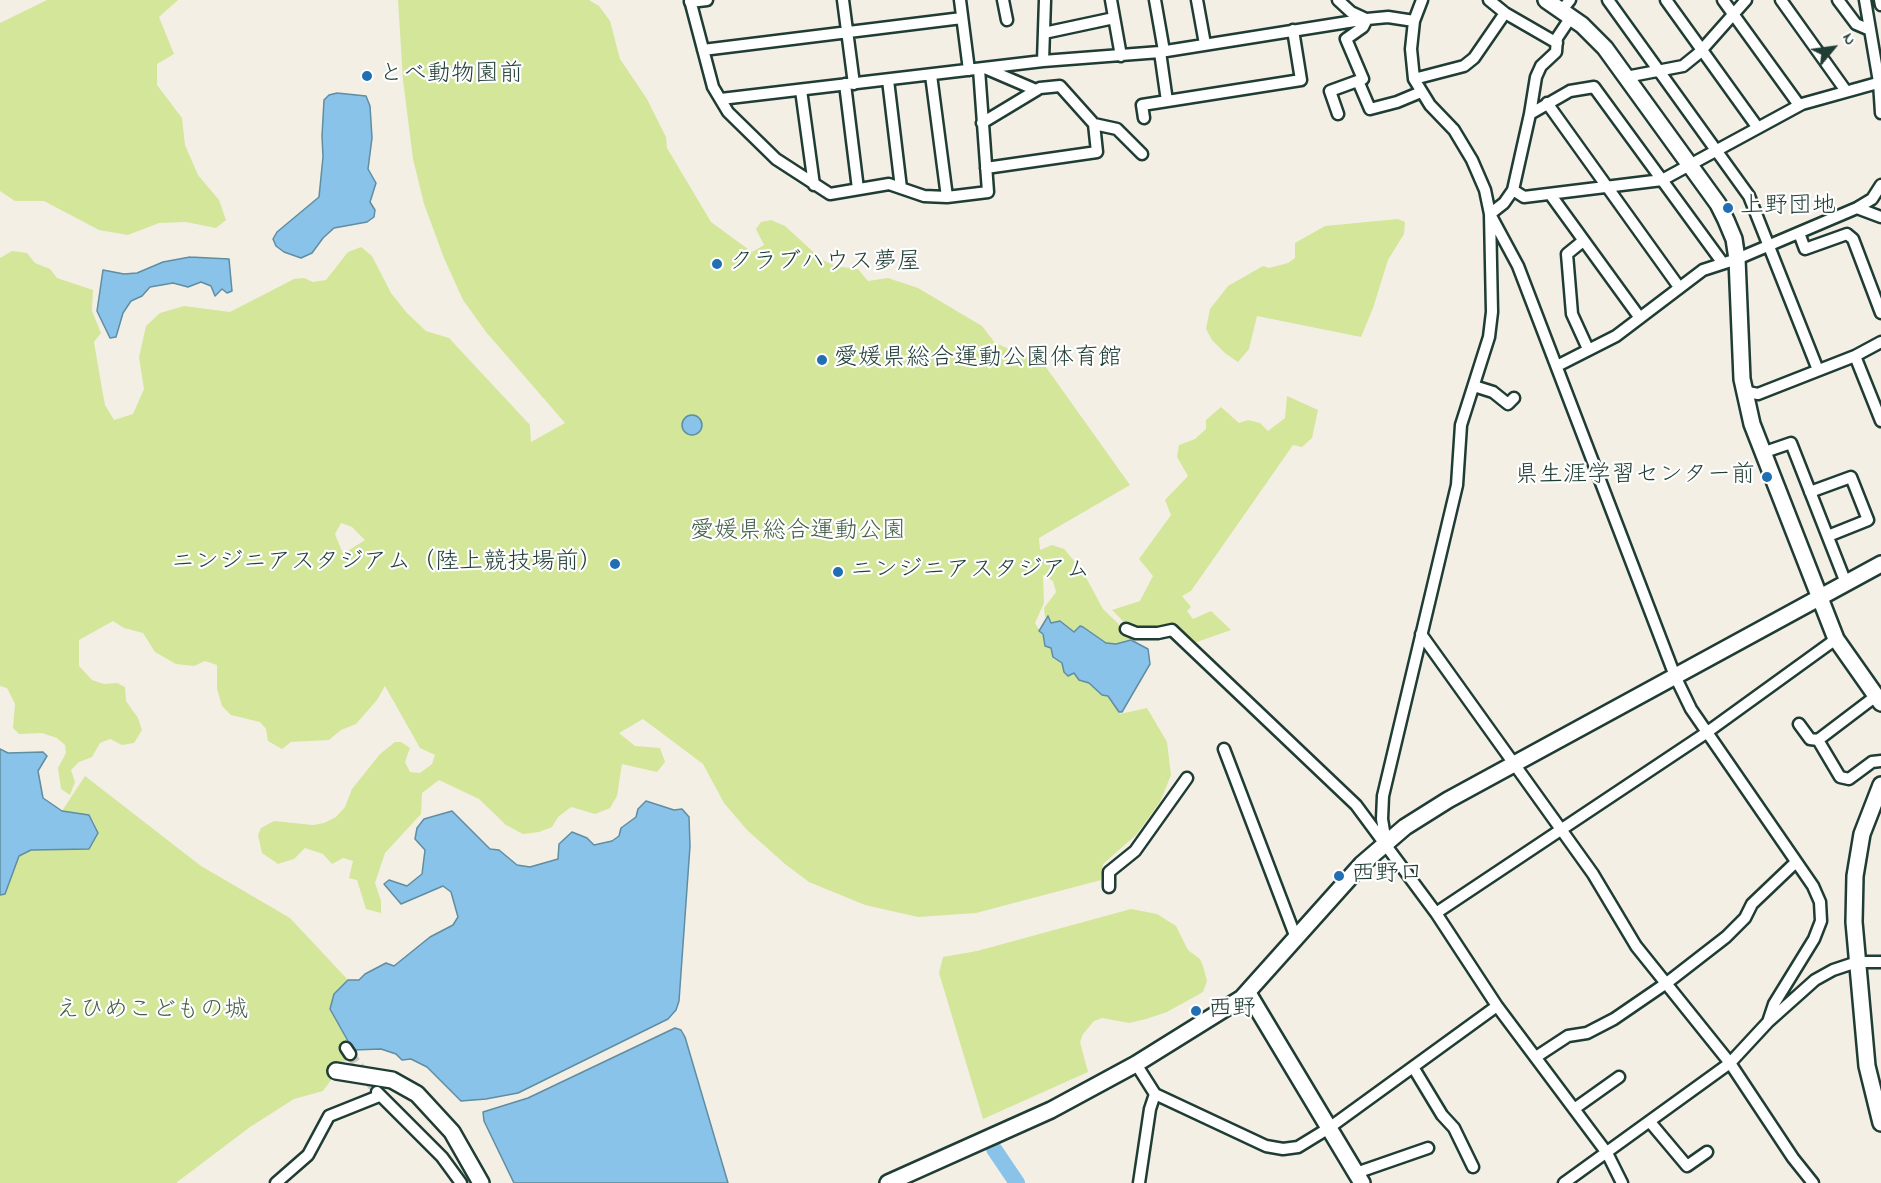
<!DOCTYPE html>
<html>
<head>
<meta charset="utf-8">
<style>
  body { margin:0 }
  #map { position:relative; width:1881px; height:1183px; overflow:hidden; background:#f4efe5; font-family:"Indie Flower",sans-serif }
  canvas { display:block }
  .north { position:absolute; left:1803px; top:18px; width:60px; height:60px; -webkit-text-stroke:4px #fff; paint-order:stroke; rotate:61deg; font-size:16px; font-weight:700; line-height:24px; text-align:center; color:#1f3d34 }
  .north::after { content:''; display:block; margin:auto; width:21px; height:27px; background:#1f3d34; clip-path:polygon(50% 0,100% 100%,50% 72%,0 100%) }
</style>
</head>
<body>
<div id="map">
<canvas width="1881" height="1183"></canvas>
<div class="north">N</div>
</div>
<script>
const ctx = document.querySelector('canvas').getContext('2d');
ctx.lineJoin = 'round';
function paint(path, color) {
  ctx.fillStyle = color;
  ctx.fill(path, 'evenodd');
}
function poly(rows) {
  const path = new Path2D();
  for (const r of rows) {
    if (r.length === 3) {
      path.moveTo(r[0] + r[2], r[1]);
      path.arc(r[0], r[1], r[2], 0, 2 * Math.PI);
      continue;
    }
    path.moveTo(r[0], r[1]);
    for (let i = 2; i < r.length; i += 2) path.lineTo(r[i], r[i + 1]);
  }
  return path;
}
function trace(path, color, width, dash) {
  ctx.strokeStyle = color;
  ctx.lineWidth = width;
  ctx.lineCap = dash ? 'butt' : 'round';
  ctx.setLineDash(dash || []);
  ctx.stroke(path);
}
function label(font, color, halo, rows, align = 'center') {
  ctx.font = font + ' "Indie Flower","Klee One",sans-serif';
  ctx.lineWidth = 4.5;
  ctx.setLineDash([]);
  ctx.textBaseline = 'middle';
  ctx.strokeStyle = halo;
  ctx.fillStyle = color;
  for (const [text, x, y, turn = 0] of rows) {
    ctx.save();
    ctx.translate(x, y);
    ctx.rotate((+turn || 0) * Math.PI / 180);
    ctx.textAlign = isNaN(turn) ? turn : align;
    if (halo) ctx.strokeText(text, 0, 0);
    ctx.fillText(text, 0, 0);
    ctx.restore();
  }
}
paint(poly([
  [47,0,178,0,159,17,174,54,157,64,157,85,182,118,185,145,198,175,219,200,226,220,216,228,186,222,159,223,128,235,99,230,44,201,15,201,0,191,0,23],
  [398,0,589,0,599,6,610,21,620,59,647,99,666,137,667,148,711,222,752,252,764,245,756,229,761,222,771,220,785,226,821,259,835,266,858,269,868,281,888,278,918,288,982,326,995,343,1043,363,1130,485,1039,538,1040,550,1052,545,1064,549,1082,570,1103,609,1131,636,1131,640,1116,644,1106,643,1077,631,1074,632,1059,621,1051,623,1048,617,1045,617,1044,608,1056,592,1053,581,1043,575,1044,603,1035,623,1058,660,1062,662,1064,672,1074,673,1079,680,1089,683,1102,695,1108,696,1120,714,1147,708,1167,742,1171,775,1160,802,1136,835,1103,864,1101,880,976,913,918,917,865,905,809,882,785,864,747,830,724,803,703,764,643,719,619,733,635,746,660,748,665,762,657,772,622,764,617,796,610,808,595,814,571,807,558,817,552,827,539,832,523,834,506,825,479,799,439,780,422,793,421,814,385,853,375,883,381,901,381,913,366,909,357,880,349,878,353,861,343,858,332,864,323,854,305,848,294,859,278,864,262,853,258,835,261,828,274,821,313,825,324,823,336,817,345,807,352,789,380,754,395,742,401,742,410,748,405,762,410,772,420,773,432,764,435,755,420,748,385,686,377,700,356,724,341,730,329,740,291,742,282,749,268,741,266,729,260,722,231,715,222,706,217,689,217,665,205,661,194,666,176,664,155,652,143,633,124,628,113,621,79,640,79,666,92,680,104,684,117,683,125,687,126,701,138,718,142,730,134,743,122,745,110,739,100,743,92,757,79,762,71,770,75,782,70,795,61,789,58,768,66,753,65,745,57,738,42,733,19,734,13,728,15,704,7,688,0,686,0,258,12,251,27,253,35,263,50,269,57,278,93,290,92,311,101,333,94,342,102,389,105,405,114,420,133,414,144,389,139,357,146,326,160,313,184,306,230,312,294,279,304,278,313,282,326,280,348,252,361,247,372,256,391,293,407,313,426,331,449,338,530,425,531,442,565,423,486,332,463,300,444,258,424,204,413,159,403,80],
  [341,523,352,527,365,540,343,554,335,534],
  [1398,219,1405,222,1404,234,1388,260,1373,308,1361,337,1257,316,1249,349,1238,362,1226,354,1212,340,1206,329,1210,309,1228,286,1263,266,1269,268,1288,263,1295,258,1295,243,1325,226],
  [1287,396,1318,410,1312,438,1302,447,1293,445,1191,591,1182,596,1191,607,1187,611,1193,619,1211,611,1231,630,1194,643,1174,627,1153,630,1130,628,1112,610,1140,601,1153,576,1139,559,1171,515,1165,500,1188,476,1177,457,1179,445,1195,439,1206,429,1206,420,1221,407,1239,423,1248,420,1260,423,1268,431,1285,418],
  [85,776,201,866,290,918,348,980,334,994,353,1050,323,1091,294,1099,250,1127,176,1183,0,1183,0,895,5,894,19,856,31,850,89,848,98,833,94,822,89,815,62,811],
  [1131,909,1157,914,1176,926,1188,950,1200,959,1203,966,1207,981,1203,992,1167,1012,1146,1019,1129,1023,1102,1018,1094,1021,1083,1034,1080,1042,1088,1072,983,1119,939,973,943,957,977,951]
]), '#d3e69a');
const water = poly([
  [337,93,366,96,370,106,372,138,368,169,376,183,370,202,375,210,374,217,367,222,334,228,323,238,312,253,301,258,284,252,276,246,273,239,277,232,319,197,323,157,322,136,324,100,329,95,337,93],
  [190,257,229,259,232,291,227,293,222,289,215,296,211,286,201,282,188,287,173,283,150,287,142,296,131,301,123,313,116,337,110,338,97,311,103,270,124,274,137,273,163,262,190,257],
  [692,425,10],
  [1048,616,1051,623,1060,621,1074,632,1080,626,1083,627,1106,643,1116,644,1131,640,1148,649,1150,664,1122,712,1119,712,1108,696,1102,695,1089,683,1079,680,1074,673,1068,676,1064,672,1062,663,1053,657,1051,648,1045,646,1043,634,1039,631,1048,616],
  [0,749,8,753,43,752,47,756,38,771,43,798,62,811,89,815,98,833,89,849,31,850,19,856,5,894,0,895,0,749],
  [646,801,674,810,682,809,689,817,690,846,679,1001,676,1010,668,1019,518,1093,486,1099,461,1101,427,1067,411,1059,402,1060,396,1054,381,1049,353,1050,330,1009,334,994,348,980,359,980,365,974,386,963,394,966,430,937,453,925,458,917,451,892,443,886,401,904,384,884,389,880,407,886,422,874,425,850,415,839,417,828,424,819,452,811,490,849,499,850,517,865,530,867,558,859,559,844,572,832,587,838,594,845,612,841,619,836,621,828,636,817,638,809,646,801],
  [675,1028,681,1030,685,1037,728,1183,514,1183,484,1121,483,1112,528,1098,675,1028]
]);
paint(water, '#8ac3e9');
trace(water, '#5f8da1', 1.5);
trace(poly([
  [994,1149,1017,1183]
]), '#8ac3e9', 16);
trace(poly([
  [350,1054,377,1092]
]), '#c9cbc2', 10, [10, 5]);
const street = poly([
  [690,0,713,87,728,112,776,159,830,194,889,184,924,196,947,197,988,192,979,69],
  [843,0,854,84],
  [960,0,969,70],
  [1003,0,1007,20],
  [1111,0,1121,56],
  [1155,0,1164,51],
  [1197,0,1205,44],
  [1338,0,1351,12,1366,19],
  [1489,0,1505,13,1557,43],
  [1608,0,1749,196,1818,370],
  [1666,0,1758,128],
  [1723,0,1799,105],
  [1781,0,1846,91],
  [1838,0,1856,24,1870,30],
  [1865,0,1879,82,1881,113],
  [1880,0,1881,5],
  [690,2,707,0],
  [1562,10,1570,0],
  [1044,33,1114,18],
  [703,50,962,18],
  [1160,52,1167,101],
  [1043,61,1045,0],
  [987,69,1036,90],
  [931,75,947,197],
  [1626,77,1683,66,1699,53,1746,0],
  [1414,79,1464,66,1474,58,1505,13],
  [888,80,901,188],
  [1358,81,1370,109,1397,102,1421,92],
  [845,84,858,189],
  [801,90,814,185],
  [721,99,1043,61,1160,52,1367,19,1388,17,1414,21],
  [1547,103,1679,287],
  [1338,114,1330,91,1363,79,1346,39,1363,27,1367,19],
  [1530,114,1536,77,1541,66,1556,52,1557,38,1571,17],
  [1144,118,1142,105,1301,80,1293,30],
  [982,123,1040,88,1060,86,1094,124,1117,129,1142,154],
  [986,168,1097,152,1094,124],
  [1513,190,1530,114,1570,91,1594,87,1722,262],
  [1550,194,1640,318],
  [1857,208,1881,217],
  [1799,233,1805,249,1847,234,1853,239,1881,313],
  [1583,241,1567,254,1572,314,1588,349],
  [1855,356,1881,421],
  [1557,366,1616,336,1703,270,1737,259,1857,208,1872,199,1881,185],
  [1474,386,1493,392,1508,404,1514,398],
  [1743,391,1758,394,1855,356,1881,342],
  [1762,453,1791,443,1846,583],
  [1810,492,1851,477,1868,520,1828,536],
  [1126,629,1136,633,1158,633,1172,630,1356,805,1436,913,1497,1006,1607,1153,1622,1183],
  [1421,634,1593,874,1636,946,1730,1063,1793,1158,1813,1183],
  [1799,724,1810,739,1818,740,1876,696],
  [1818,740,1840,777,1849,779,1872,762,1881,761],
  [1224,749,1296,938],
  [1386,843,1382,819,1383,796,1457,485,1461,425,1489,337,1492,312,1490,214,1485,190,1472,160,1454,130,1430,105,1414,79,1411,49,1414,21,1422,0],
  [1109,887,1109,872,1135,851,1187,778],
  [1436,913,1706,733,1836,639],
  [1768,1022,1774,1004,1814,939,1821,921,1820,902,1813,886,1691,709,1675,676,1518,266,1490,214,1504,203,1513,190,1524,197,1662,180,1802,104,1881,82],
  [346,1048,350,1054],
  [1536,1057,1568,1036,1587,1033,1614,1019,1668,982,1726,937,1745,918,1752,904,1796,862],
  [1136,1064,1155,1094,1266,1146,1283,1149,1298,1147,1329,1128,1497,1006],
  [1413,1067,1442,1115,1454,1128,1473,1167],
  [377,1092,442,1157,461,1183],
  [1574,1109,1619,1077],
  [1650,1122,1687,1166,1707,1152],
  [1356,1173,1428,1148],
  [276,1183,308,1155,329,1116,379,1096],
  [1139,1183,1150,1109,1155,1094],
  [1564,1183,1730,1063,1768,1022,1815,980,1833,970,1857,962,1881,962]
]);
const secondary = poly([
  [1546,0,1582,25,1605,48,1718,204,1726,220,1734,239,1737,259,1742,379,1752,424,1836,639,1881,703],
  [1881,785,1862,834,1855,876,1854,922,1867,1066,1881,1123],
  [1248,993,1362,1183],
  [336,1071,392,1080,417,1094,452,1132,481,1183],
  [888,1183,1051,1110,1136,1064,1242,998,1362,864,1405,827,1448,800,1881,564]
]);
trace(street, '#1f3d34', 15);
trace(secondary, '#1f3d34', 20);
trace(street, '#fff', 10);
trace(secondary, '#fff', 15);
for (const [x, y, r, color] of [
  [367,76,6,"#1f6fb2"],
  [1728,208,6,"#1f6fb2"],
  [717,264,6,"#1f6fb2"],
  [822,360,6,"#1f6fb2"],
  [1767,477,6,"#1f6fb2"],
  [615,564,6,"#1f6fb2"],
  [838,572,6,"#1f6fb2"],
  [1339,876,6,"#1f6fb2"],
  [1196,1011,6,"#1f6fb2"]
]) {
  const dot = new Path2D();
  dot.arc(x, y, r, 0, 2 * Math.PI);
  ctx.fillStyle = color;
  ctx.fill(dot);
  trace(dot, '#fff', 2);
}
label('24px', '#1f3d34', '#fff', [
  ["とべ動物園前",379,76],
  ["上野団地",1740,208],
  ["クラブハウス夢屋",729,264],
  ["愛媛県総合運動公園体育館",834,360],
  ["県生涯学習センター前",1755,477,"right"],
  ["ニンジニアスタジアム（陸上競技場前）",603,564,"right"],
  ["ニンジニアスタジアム",850,572],
  ["西野口",1351,876],
  ["西野",1208,1011]
], 'left');
label('24px', '#435f48', '#fff', [
  ["愛媛県総合運動公園",798,533],
  ["えひめこどもの城",152,1012]
]);
</script>
</body>
</html>
